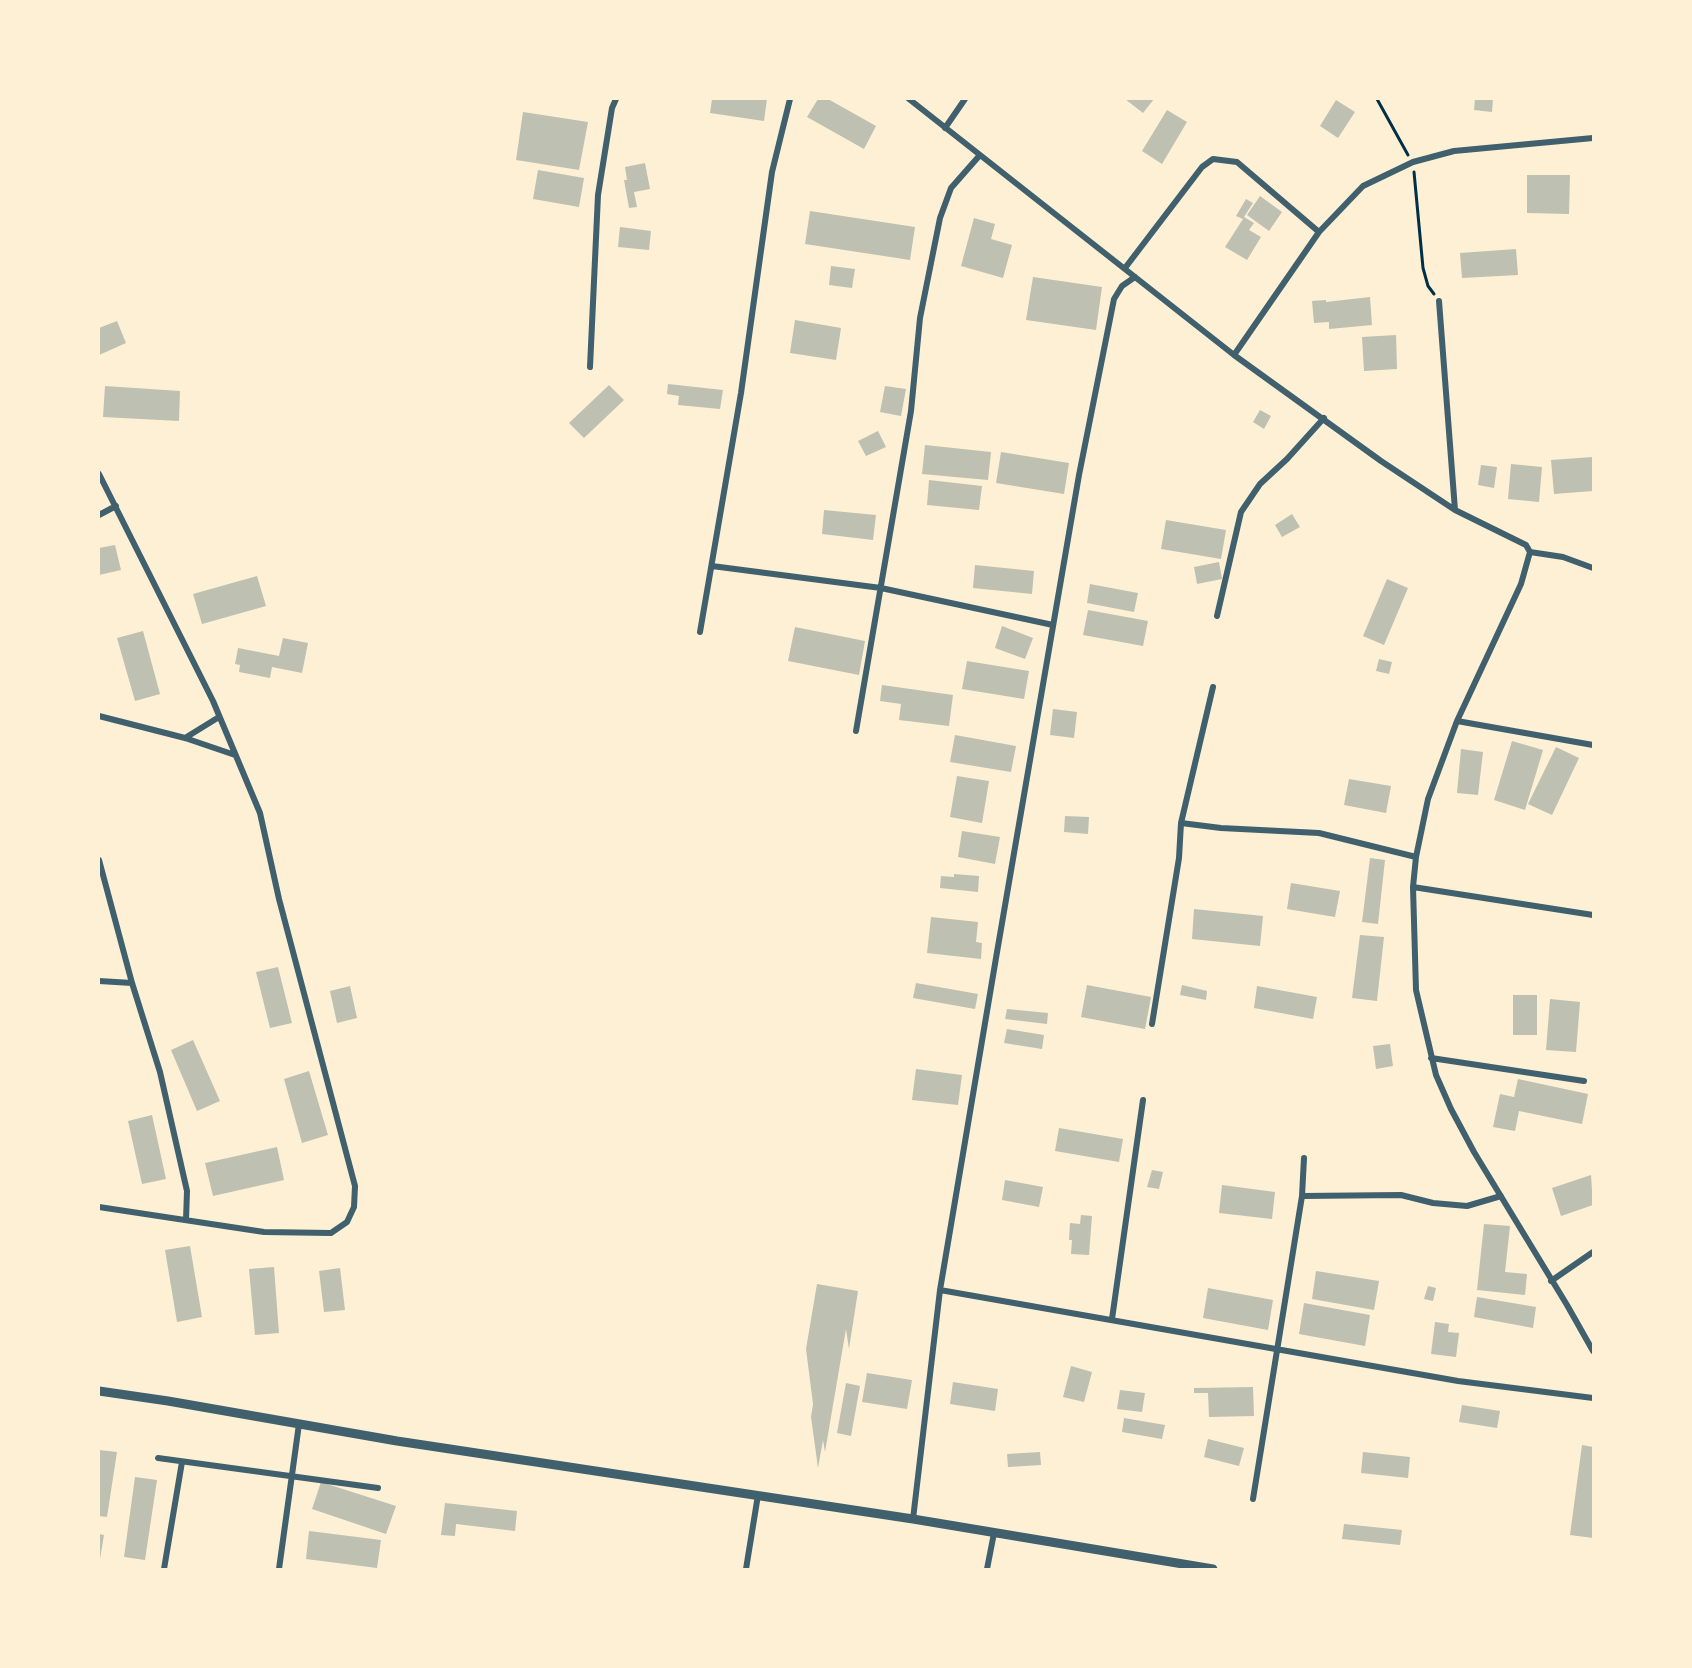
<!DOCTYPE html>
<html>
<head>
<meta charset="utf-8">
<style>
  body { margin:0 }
  #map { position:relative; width:1692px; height:1668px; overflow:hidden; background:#fdf0d5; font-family:"Exo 2",sans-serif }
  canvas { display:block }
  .frame { position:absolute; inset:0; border:100px solid #fdf0d5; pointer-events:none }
</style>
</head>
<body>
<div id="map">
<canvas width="1692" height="1668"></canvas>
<div class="frame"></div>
</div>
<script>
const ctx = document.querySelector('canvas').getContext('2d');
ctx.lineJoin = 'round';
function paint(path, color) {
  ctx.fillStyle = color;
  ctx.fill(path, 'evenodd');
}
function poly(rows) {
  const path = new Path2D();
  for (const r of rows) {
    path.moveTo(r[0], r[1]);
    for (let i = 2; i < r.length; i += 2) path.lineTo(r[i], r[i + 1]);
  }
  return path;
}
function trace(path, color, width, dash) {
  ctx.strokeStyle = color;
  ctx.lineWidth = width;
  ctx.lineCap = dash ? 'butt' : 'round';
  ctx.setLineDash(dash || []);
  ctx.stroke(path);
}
paint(poly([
  [712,99,767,99,764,121,710,113],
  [818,99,828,99,876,126,864,149,807,117],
  [1125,99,1154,99,1143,113],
  [1475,99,1493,99,1492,112,1474,110],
  [1336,100,1355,112,1338,138,1320,126],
  [1167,110,1187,122,1162,164,1142,151],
  [523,112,588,122,579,170,516,160],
  [645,163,650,189,634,192,637,207,629,208,624,180,627,180,625,167],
  [538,170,584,178,579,207,533,199],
  [1527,175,1570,175,1569,214,1527,213],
  [1260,196,1282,212,1269,231,1247,215],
  [1246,199,1253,203,1244,217,1254,223,1249,230,1261,237,1247,260,1225,247,1243,219,1236,216],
  [810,211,915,227,910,260,805,244],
  [974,218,995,224,991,239,1012,245,1003,278,961,266],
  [620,227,651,231,649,250,618,247],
  [1516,249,1518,275,1462,278,1460,253],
  [831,266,855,269,852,288,829,285],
  [1033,277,1102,287,1096,330,1026,320],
  [1370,297,1372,325,1329,329,1329,322,1314,323,1312,301,1326,300,1326,302],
  [795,320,841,328,836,360,790,353],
  [117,321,126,343,99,355,99,328],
  [1396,335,1397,369,1364,371,1362,337],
  [668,384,723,390,720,409,678,405,679,396,667,394],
  [609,385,624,400,584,438,569,423],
  [105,386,180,391,179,421,103,417],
  [885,386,906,389,901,416,880,412],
  [1260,410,1271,416,1264,429,1253,422],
  [878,431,886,447,866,456,858,441],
  [925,445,991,452,988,480,922,474],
  [1001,452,1069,463,1064,494,996,483],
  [1593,457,1593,491,1554,494,1551,460],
  [1511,464,1542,467,1539,502,1508,499],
  [1481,465,1497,467,1494,488,1478,485],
  [929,480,982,486,979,510,927,505],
  [824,510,876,515,873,540,822,534],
  [1292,514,1300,527,1282,537,1275,525],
  [1166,520,1226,530,1221,559,1161,549],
  [115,545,121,570,99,575,99,548],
  [1219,562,1222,579,1197,584,1194,567],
  [975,565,1034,571,1032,594,973,588],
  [257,576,266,606,202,624,193,594],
  [1387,579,1408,588,1384,645,1363,636],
  [1090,584,1138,593,1134,612,1087,603],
  [1088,610,1148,621,1143,646,1083,635],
  [1002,626,1033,638,1025,659,995,648],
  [795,627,865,641,859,675,788,661],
  [143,631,160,694,135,701,117,638],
  [283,638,308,643,302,673,272,667,270,678,239,672,240,665,235,664,238,648,279,656],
  [1379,659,1392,662,1389,674,1376,671],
  [967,661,1029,671,1024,699,962,689],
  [882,685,953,695,949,726,899,720,901,704,880,701],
  [1053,709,1077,712,1074,738,1050,735],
  [955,735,1016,746,1011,772,950,762],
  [1512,741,1543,750,1525,810,1494,800],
  [1556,747,1579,758,1552,815,1528,804],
  [1461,749,1483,752,1478,795,1457,793],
  [957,776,989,781,982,823,950,817],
  [1349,779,1391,786,1386,813,1344,805],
  [1065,816,1089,817,1088,834,1064,832],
  [962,831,1000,837,995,864,958,857],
  [1370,858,1385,860,1378,924,1362,922],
  [954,874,979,876,978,892,940,888,941,876,954,877],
  [1291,883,1340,891,1335,917,1287,909],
  [1194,909,1263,916,1260,946,1192,939],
  [931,917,978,922,976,942,982,943,981,959,927,953],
  [1360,935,1384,937,1377,1001,1352,998],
  [278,967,292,1023,270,1028,256,972],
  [916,983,978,994,975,1009,913,998],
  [1087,985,1151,997,1145,1029,1081,1017],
  [1182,985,1207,991,1206,1000,1180,995],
  [350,986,357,1018,337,1023,330,991],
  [1257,986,1317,997,1313,1019,1254,1008],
  [1513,995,1537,995,1537,1035,1513,1035],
  [1550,999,1580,1002,1576,1052,1546,1050],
  [1007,1009,1048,1013,1047,1024,1005,1019],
  [1007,1029,1044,1035,1042,1049,1004,1043],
  [193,1040,220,1101,197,1111,171,1050],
  [1390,1044,1393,1066,1376,1069,1373,1046],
  [916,1069,962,1075,958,1105,912,1100],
  [309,1071,328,1135,302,1143,284,1079],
  [1518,1079,1588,1094,1582,1124,1519,1111,1515,1131,1493,1127,1500,1094,1514,1097],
  [152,1115,166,1179,142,1184,128,1121],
  [1059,1128,1123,1139,1119,1162,1055,1151],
  [277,1147,284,1180,213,1196,205,1163],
  [1152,1170,1163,1172,1159,1189,1147,1187],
  [1591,1175,1593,1205,1561,1216,1552,1188],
  [1005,1180,1043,1187,1039,1207,1002,1200],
  [1222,1185,1275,1192,1272,1219,1219,1213],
  [1081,1215,1092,1216,1089,1255,1071,1254,1072,1240,1069,1240,1070,1223,1080,1224],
  [1484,1224,1510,1226,1505,1272,1527,1274,1525,1295,1477,1290],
  [190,1246,202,1317,177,1322,165,1250],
  [274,1267,279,1333,255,1335,249,1269],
  [340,1268,345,1310,324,1312,319,1271],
  [1316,1271,1379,1281,1374,1310,1312,1299],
  [817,1284,858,1291,849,1349,846,1329,825,1452,823,1440,818,1468,811,1417,813,1404,806,1349],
  [1428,1286,1436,1288,1433,1301,1424,1299],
  [1208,1288,1273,1300,1268,1330,1203,1318],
  [1477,1297,1536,1307,1533,1328,1474,1317],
  [1304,1303,1370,1315,1365,1346,1299,1334],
  [1435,1322,1449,1324,1448,1332,1459,1333,1456,1357,1431,1354],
  [1071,1366,1092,1372,1084,1402,1063,1397],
  [867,1373,912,1380,907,1409,862,1402],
  [953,1382,998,1389,995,1411,950,1404],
  [846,1383,860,1386,851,1436,837,1433],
  [1253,1387,1254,1416,1209,1417,1208,1393,1194,1393,1194,1388],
  [1120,1390,1145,1393,1142,1412,1117,1409],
  [1462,1405,1500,1411,1497,1428,1459,1422],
  [1124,1418,1165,1425,1162,1439,1122,1432],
  [1208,1439,1244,1448,1239,1466,1204,1457],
  [1582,1445,1593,1447,1593,1538,1570,1535],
  [99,1450,117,1452,107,1517,99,1516],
  [1040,1452,1041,1465,1008,1467,1007,1454],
  [1363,1452,1410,1457,1408,1478,1361,1473],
  [135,1477,157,1480,145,1560,124,1557],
  [321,1482,396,1506,386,1534,312,1509],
  [445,1503,517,1511,515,1531,456,1524,455,1536,441,1535],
  [1344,1524,1402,1530,1400,1545,1342,1539],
  [309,1531,381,1540,377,1568,306,1559],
  [99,1534,104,1535,100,1559,99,1559]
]), '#bec0b2');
trace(poly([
  [1377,99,1408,155],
  [1414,172,1423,268,1428,286,1434,294]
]), '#003049', 3);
trace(poly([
  [909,99,1234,355,1381,461,1455,510,1526,545,1530,552,1521,584,1457,721,1428,799,1416,857,1413,887,1416,990,1436,1075,1451,1109,1474,1152,1567,1305,1593,1351],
  [945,128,965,99],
  [1125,268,1202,167,1213,159,1237,162,1319,232],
  [1439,301,1455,510],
  [1234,355,1319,232,1363,186,1413,162,1454,151,1593,138],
  [590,367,598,195,612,108,616,99],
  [99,474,213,701,260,813,279,899,355,1186,354,1207,347,1222,331,1233,264,1232,99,1207],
  [99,515,116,506],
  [1530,552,1563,557,1593,568],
  [712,566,881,588,1053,625],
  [1217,616,1241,512,1260,484,1287,459,1324,418],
  [700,632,741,393,772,172,790,99],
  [1213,687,1181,823,1221,828,1319,833,1416,857],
  [99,716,185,738,235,755],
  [1457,721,1593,745],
  [856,731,911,411,920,318,940,218,951,188,980,155],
  [185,738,219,717],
  [99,860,132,983,160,1072,187,1191,186,1220],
  [1413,887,1593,915],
  [99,981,132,983],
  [1152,1024,1179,858,1181,823],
  [1431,1058,1584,1081],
  [1302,1196,1401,1195,1433,1203,1467,1206,1501,1196],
  [1551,1281,1593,1252],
  [940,1290,1458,1381,1593,1398],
  [1112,1319,1143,1100],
  [158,1458,378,1488],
  [1253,1499,1302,1196,1304,1158],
  [913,1519,940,1290,996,958,1079,475,1114,299,1122,286,1135,277],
  [164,1569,182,1462],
  [279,1569,299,1424],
  [746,1569,758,1495],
  [987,1569,994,1533]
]), '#3f606c', 6);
trace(poly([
  [99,1391,168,1401,397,1441,913,1519,1213,1569]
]), '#3f606c', 9);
</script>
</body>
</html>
